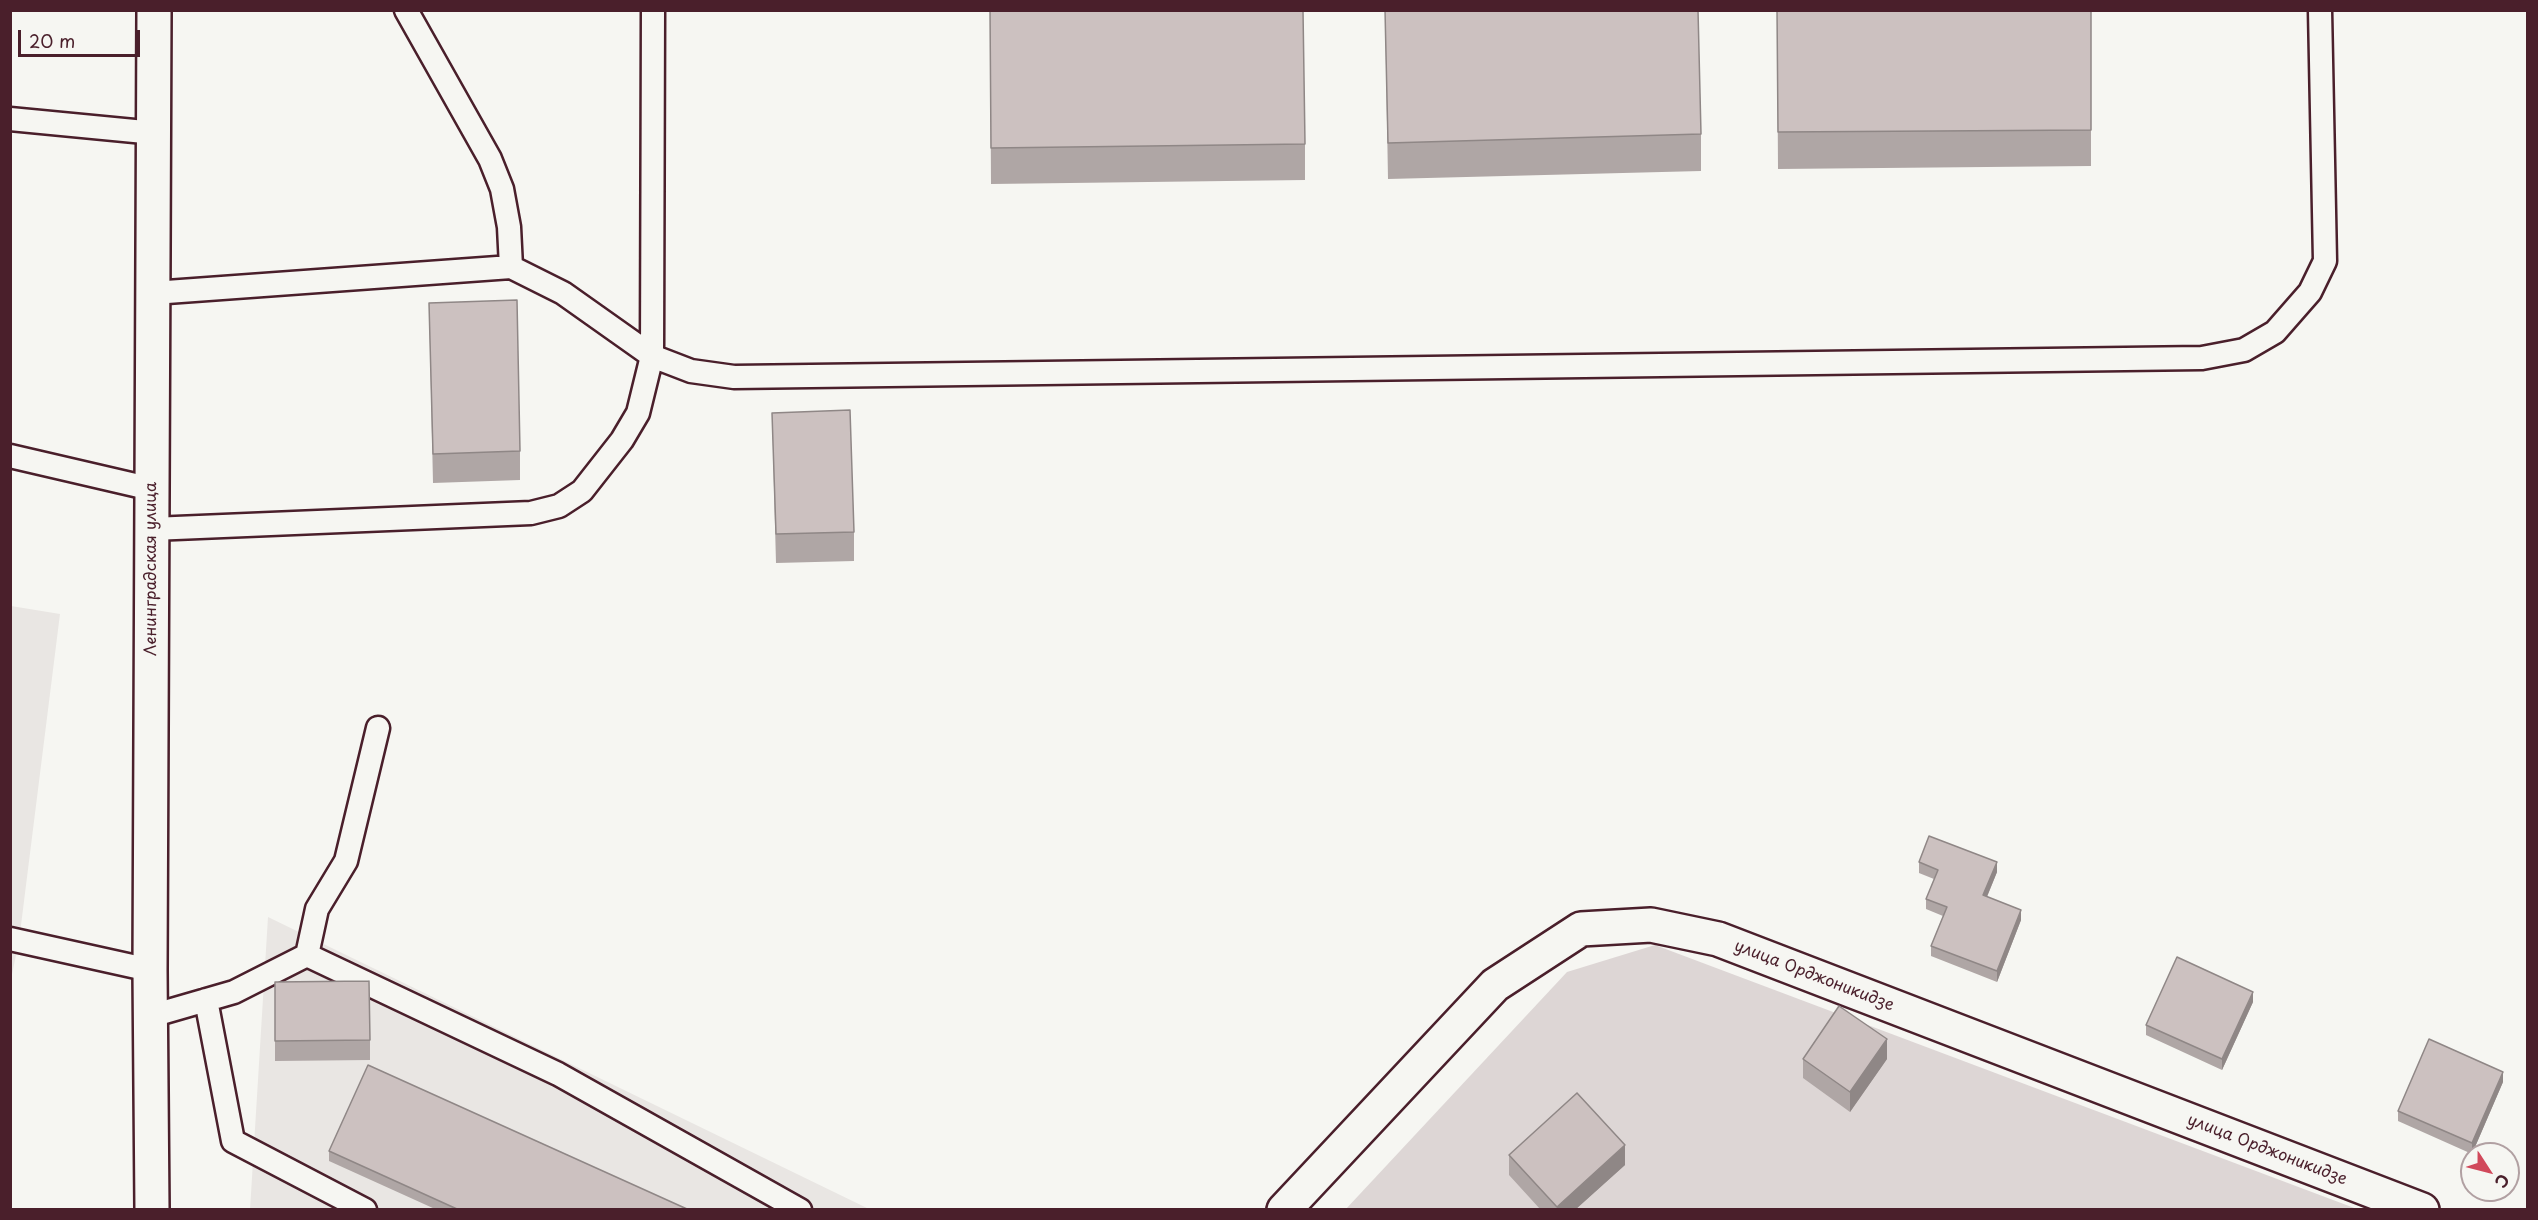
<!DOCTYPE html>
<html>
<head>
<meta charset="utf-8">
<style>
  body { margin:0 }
  #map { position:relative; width:2538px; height:1220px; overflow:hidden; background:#f6f6f2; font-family:"Playpen Sans",sans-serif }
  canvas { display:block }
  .frame { position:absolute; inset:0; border:12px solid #4a1f2b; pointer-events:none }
  .north { position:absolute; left:2460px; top:1142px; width:60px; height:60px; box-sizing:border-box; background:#f6f6f2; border:2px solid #b1a0a2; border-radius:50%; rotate:126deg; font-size:16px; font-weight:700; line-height:24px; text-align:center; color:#4a1f2b }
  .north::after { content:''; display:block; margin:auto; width:21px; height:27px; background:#d1495b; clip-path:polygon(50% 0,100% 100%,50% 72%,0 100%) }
  .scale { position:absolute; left:18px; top:30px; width:122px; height:27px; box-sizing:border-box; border:3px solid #4a1f2b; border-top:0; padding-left:8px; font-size:18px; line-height:21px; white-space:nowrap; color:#4a1f2b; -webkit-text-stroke:4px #f6f6f2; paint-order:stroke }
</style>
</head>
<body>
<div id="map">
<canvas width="2538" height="1220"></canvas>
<div class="frame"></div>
<div class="north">С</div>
<div class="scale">20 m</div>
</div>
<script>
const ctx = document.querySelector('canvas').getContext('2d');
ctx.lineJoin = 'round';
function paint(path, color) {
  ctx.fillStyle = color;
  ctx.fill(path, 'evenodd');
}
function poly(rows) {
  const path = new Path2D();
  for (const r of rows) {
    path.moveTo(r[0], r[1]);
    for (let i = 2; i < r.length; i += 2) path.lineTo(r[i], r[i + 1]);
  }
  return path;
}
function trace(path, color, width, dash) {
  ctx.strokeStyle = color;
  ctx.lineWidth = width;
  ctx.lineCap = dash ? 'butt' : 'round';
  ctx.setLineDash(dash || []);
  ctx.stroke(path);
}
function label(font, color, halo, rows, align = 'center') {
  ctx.font = font + ' "Playpen Sans",sans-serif';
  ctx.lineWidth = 4.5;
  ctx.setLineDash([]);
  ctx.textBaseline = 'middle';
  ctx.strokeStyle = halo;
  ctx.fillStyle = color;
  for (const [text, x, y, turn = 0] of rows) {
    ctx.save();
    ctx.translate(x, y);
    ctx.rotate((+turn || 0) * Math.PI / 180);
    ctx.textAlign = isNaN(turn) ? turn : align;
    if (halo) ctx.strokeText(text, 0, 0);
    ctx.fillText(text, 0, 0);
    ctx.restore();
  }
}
paint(poly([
  [11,606,60,614,19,941,11,979],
  [268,917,869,1209,250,1210]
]), '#e9e6e3');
paint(poly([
  [1655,945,2357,1209,1345,1210,1567,972]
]), '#ddd6d5');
const service = poly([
  [406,10,490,159,502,189,509,227,511,267],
  [10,119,155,133],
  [153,293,511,267,563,293,652,356,691,371,734,377,2202,358,2244,350,2275,332,2310,292,2325,261,2320,10],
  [10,456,152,489],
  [152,529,531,513,559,506,582,491,622,440,638,413,652,356,653,10],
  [10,939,150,970],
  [307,955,317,909,346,861,378,728],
  [206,1000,233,1141,365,1210],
  [151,1016,234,992,307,955,558,1074,800,1210]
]);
const minor = poly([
  [1284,1210,1495,985,1581,929,1651,925,1718,939,2422,1210]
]);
const tertiary = poly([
  [152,1210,150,970,154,10]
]);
trace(service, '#4a1f2b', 27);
trace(minor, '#4a1f2b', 38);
trace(tertiary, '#4a1f2b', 38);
trace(service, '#f6f6f2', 22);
trace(minor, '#f6f6f2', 33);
trace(tertiary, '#f6f6f2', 33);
paint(poly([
  [990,10,1305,144,1305,180,991,184],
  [1385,10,1701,134,1701,171,1388,179],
  [1777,10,2091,10,2091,166,1778,169],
  [429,303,520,451,520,480,433,483],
  [772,413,854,532,854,561,776,563],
  [1919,862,1997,872,1987,897,2021,920,1997,982,1931,956,1931,946,1943,916,1926,909,1926,899,1934,879,1919,873],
  [275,982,370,1040,370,1060,275,1061],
  [2253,1002,2222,1070,2146,1035,2146,1025],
  [1803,1059,1887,1059,1850,1112,1803,1078],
  [2503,1082,2472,1154,2398,1121,2398,1111],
  [329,1151,687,1209,435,1209,329,1161],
  [1509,1155,1625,1165,1576,1209,1540,1209,1509,1175]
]), '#afa6a5');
paint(poly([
  [1997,862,1997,872,1983,906,1983,895],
  [2021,910,2021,920,1997,982,1997,971],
  [2253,992,2253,1002,2222,1070,2222,1059],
  [1887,1039,1887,1059,1850,1112,1850,1092],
  [2503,1072,2503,1082,2472,1154,2472,1143],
  [1625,1145,1625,1165,1576,1209,1557,1209,1557,1207]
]), '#8f8786');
const building = poly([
  [990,10,1303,10,1305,144,991,148,990,10],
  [1385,10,1698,10,1701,134,1388,143,1385,10],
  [1777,10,2091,10,2091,130,1778,132,1777,10],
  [517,300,520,451,433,454,429,303,517,300],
  [850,410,854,532,776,534,772,413,850,410],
  [1929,836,1997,862,1983,895,2021,910,1997,971,1931,946,1947,907,1926,899,1938,870,1919,862,1929,836],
  [2177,957,2253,992,2222,1059,2146,1025,2177,957],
  [369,981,370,1040,275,1041,275,982,369,981],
  [1839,1006,1887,1039,1850,1092,1803,1059,1839,1006],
  [2429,1039,2503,1072,2472,1143,2398,1111,2429,1039],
  [368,1065,687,1209,457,1209,329,1151,368,1065],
  [1577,1093,1625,1145,1557,1207,1509,1155,1577,1093]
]);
paint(building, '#ccc1c0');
trace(building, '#8f8786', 1.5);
label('16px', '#4a1f2b', '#f6f6f2', [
  ["Ленинградская улица",152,569,-90],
  ["улица Орджоникидзе",1814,976,21],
  ["улица Орджоникидзе",2267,1150,21]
]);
</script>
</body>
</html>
